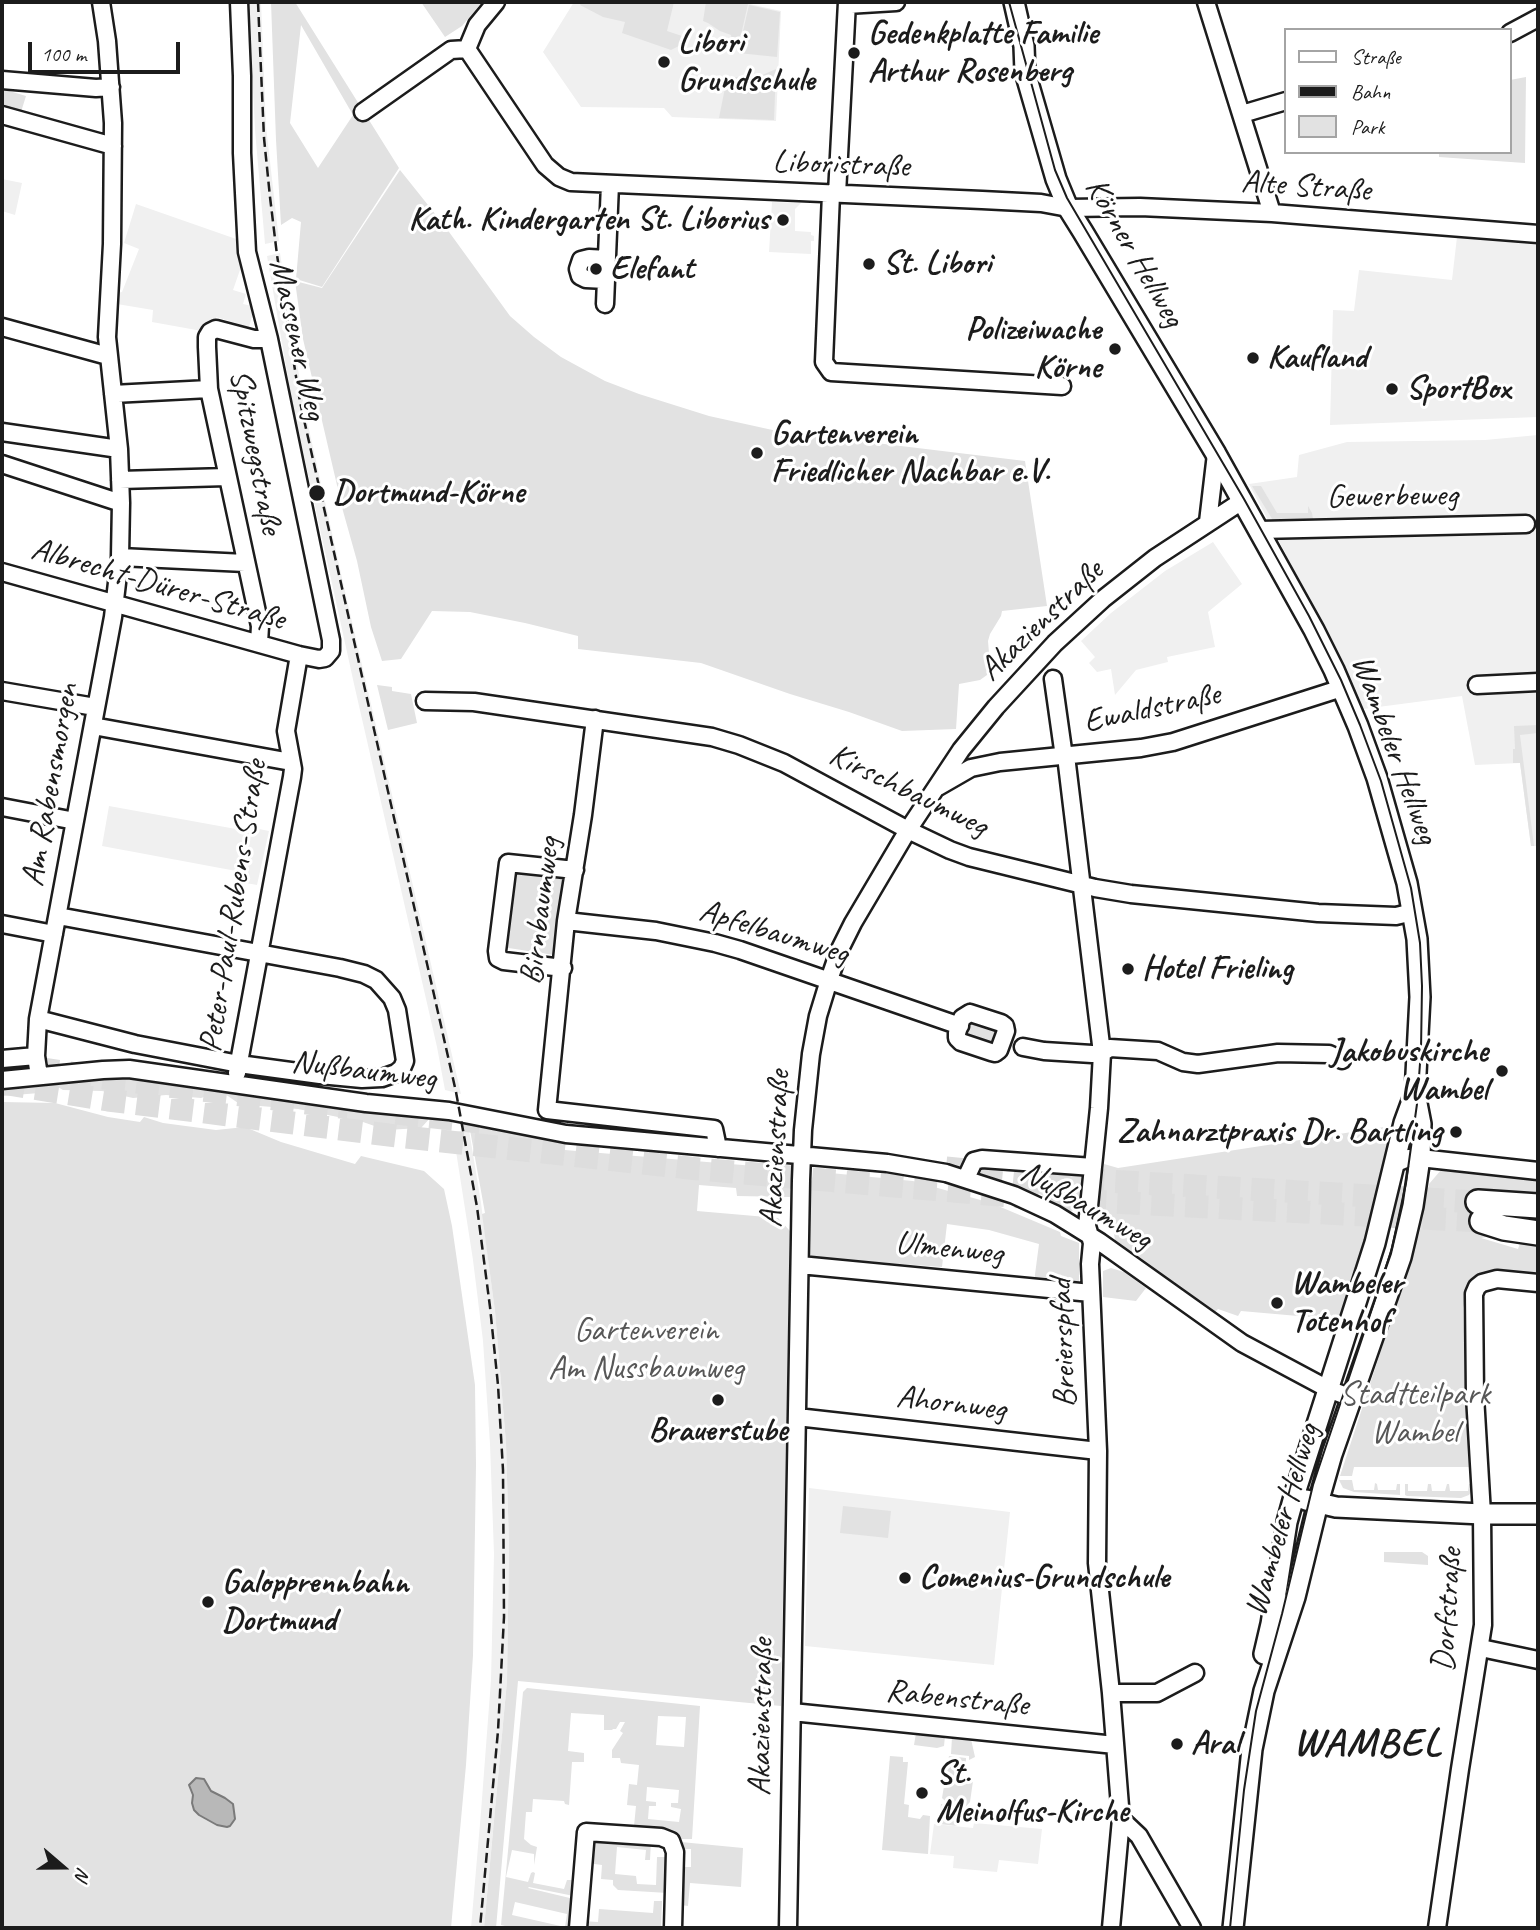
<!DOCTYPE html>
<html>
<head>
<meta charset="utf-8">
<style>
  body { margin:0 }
  #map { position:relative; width:1540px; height:1930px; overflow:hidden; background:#fff; font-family:Caveat,sans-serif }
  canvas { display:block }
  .frame { position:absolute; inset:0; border:4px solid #1c1c1c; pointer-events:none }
  .legend { position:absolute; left:1284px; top:28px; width:228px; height:126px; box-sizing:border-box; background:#fff; border:2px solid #a4a4a4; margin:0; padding:9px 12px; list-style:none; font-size:21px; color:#1c1c1c }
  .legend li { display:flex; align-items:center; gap:14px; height:35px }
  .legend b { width:35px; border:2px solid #a4a4a4 }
  .north { position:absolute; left:28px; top:1832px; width:70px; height:70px; -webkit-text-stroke:5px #fff; paint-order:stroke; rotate:110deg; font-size:19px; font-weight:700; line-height:28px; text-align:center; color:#1c1c1c }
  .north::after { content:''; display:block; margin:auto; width:24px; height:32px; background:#1c1c1c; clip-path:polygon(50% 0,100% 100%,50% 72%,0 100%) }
  .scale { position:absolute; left:28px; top:42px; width:152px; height:32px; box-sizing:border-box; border:4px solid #1c1c1c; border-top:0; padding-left:9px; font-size:21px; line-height:24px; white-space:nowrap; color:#1c1c1c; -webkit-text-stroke:5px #fff; paint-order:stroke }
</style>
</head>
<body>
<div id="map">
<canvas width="1540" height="1930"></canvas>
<div class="frame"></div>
<ul class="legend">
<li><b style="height:9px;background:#fff"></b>Straße</li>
<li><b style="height:9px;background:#1c1c1c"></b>Bahn</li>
<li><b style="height:19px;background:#e2e2e2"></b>Park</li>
</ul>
<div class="north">N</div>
<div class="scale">100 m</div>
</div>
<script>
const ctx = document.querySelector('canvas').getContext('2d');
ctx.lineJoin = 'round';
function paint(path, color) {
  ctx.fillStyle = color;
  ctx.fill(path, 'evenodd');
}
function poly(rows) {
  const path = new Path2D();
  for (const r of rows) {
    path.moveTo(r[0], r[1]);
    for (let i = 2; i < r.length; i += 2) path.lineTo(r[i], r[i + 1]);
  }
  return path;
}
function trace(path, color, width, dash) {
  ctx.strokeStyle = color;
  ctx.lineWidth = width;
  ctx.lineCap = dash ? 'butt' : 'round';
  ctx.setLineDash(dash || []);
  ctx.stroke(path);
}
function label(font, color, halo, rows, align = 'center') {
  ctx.font = font + ' Caveat,sans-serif';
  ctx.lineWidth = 6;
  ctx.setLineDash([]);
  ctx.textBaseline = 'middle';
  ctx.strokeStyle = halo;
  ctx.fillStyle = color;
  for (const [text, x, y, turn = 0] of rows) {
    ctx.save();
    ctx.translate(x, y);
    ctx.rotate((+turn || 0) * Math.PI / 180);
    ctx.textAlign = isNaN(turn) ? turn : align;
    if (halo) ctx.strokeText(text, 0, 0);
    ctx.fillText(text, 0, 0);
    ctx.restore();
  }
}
paint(poly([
  [249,2,261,2,266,126,279,241,265,244,255,130],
  [574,2,740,2,781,11,776,121,672,117,664,108,581,107,543,52],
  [2,179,22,183,15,215,2,211],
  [772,202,801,203,795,209,795,231,811,232,811,235,814,236,814,241,811,241,811,254,769,252],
  [136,204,239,240,241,267,233,290,246,294,243,304,252,306,253,313,249,327,216,317,215,322,202,331,152,322,153,310,117,304,117,293,122,292,139,249,124,243],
  [1457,237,1538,245,1538,417,1330,425,1333,310,1354,311,1359,270,1452,280],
  [280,253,304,407,344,587,461,1094,445,1090,437,1047,354,684,292,401,267,256],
  [1538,435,1538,846,1531,846,1520,763,1475,765,1462,696,1363,709,1346,669,1249,484,1297,477,1299,455,1347,442,1485,440],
  [1213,542,1242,584,1208,612,1215,647,1167,657,1168,662,1136,670,1115,695,1111,669,1097,672,1089,663,1095,657,1081,641,1111,613,1165,571],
  [109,806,258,833,259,829,269,831,257,885,246,883,247,873,102,846],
  [469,1130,481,1203,495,1311,506,1443,509,1546,507,1681,484,1928,471,1928,481,1812,491,1680,494,1554,490,1444,483,1341,473,1260,453,1132],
  [809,1488,1010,1512,994,1665,805,1646],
  [974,1823,1042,1829,1038,1864,999,1860,997,1872,953,1868,954,1856,930,1854,934,1824,973,1828]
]), '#f0f0f0');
paint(poly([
  [271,2,295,2,399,168,322,287,296,279,301,222,292,218,281,225,276,140],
  [301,25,353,115,318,168,290,123],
  [421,2,482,2,462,26,445,37],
  [582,2,674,2,667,31,682,36,683,44,671,50,622,33,625,22,603,17,580,5],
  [706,2,736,2,748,4,741,35,735,40,732,40,731,35,720,31,708,23,703,21],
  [749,5,780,12,777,57,738,53],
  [776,69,774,120,719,118,725,88,733,78,744,75,760,76],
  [1526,77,1525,163,1439,157,1439,152,1510,152,1510,80],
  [6,85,6,90,26,96,21,112,2,106,2,86],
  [400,170,444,225,510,316,534,337,561,357,605,381,639,394,709,416,777,431,1025,461,1047,606,1002,611,1001,616,990,634,988,641,990,665,987,675,980,680,959,684,956,729,902,731,849,712,790,694,701,663,578,649,578,636,525,623,470,612,432,611,401,659,382,661,371,627,357,561,343,511,303,339,295,281,322,288],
  [1252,486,1261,486,1277,513,1308,513,1308,506,1312,513,1313,519,1310,521,1274,522],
  [377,685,392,687,392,691,411,694,417,723,388,730],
  [1538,725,1538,733,1520,735,1534,846,1531,846,1520,763,1513,763,1513,749,1515,749,1514,726],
  [511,866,565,872,554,955,502,947],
  [971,1019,997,1029,992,1045,965,1036],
  [126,1075,218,1087,217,1093,201,1098,166,1095,133,1098,102,1091,63,1090,58,1087,57,1080],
  [51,1080,54,1088,52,1092,2,1096,2,1085],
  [226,1090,366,1111,431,1117,421,1128,386,1130,363,1122,298,1109,247,1105,238,1103,225,1094],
  [2,1102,55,1103,108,1117,140,1122,144,1117,163,1123,216,1130,245,1127,281,1142,355,1164,361,1156,424,1171,444,1189,452,1226,475,1385,476,1465,473,1655,466,1765,451,1928,2,1928],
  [493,1126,561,1142,565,1150,778,1168,788,1174,790,1184,790,1197,737,1196,736,1188,699,1185,697,1211,778,1218,790,1231,781,1706,518,1681,496,1928,484,1928,507,1681,509,1546,506,1443,495,1311,482,1214,485,1213,470,1130],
  [1391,1126,1364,1247,1339,1325,1321,1318,1241,1311,1238,1316,1218,1309,1213,1314,1116,1245,1113,1229,1101,1209,1104,1164,1118,1168],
  [1453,1169,1538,1175,1538,1192,1475,1189,1486,1237,1481,1238,1518,1249,1520,1243,1538,1244,1538,1278,1486,1272,1469,1283,1463,1308,1470,1467,1354,1467,1352,1476,1340,1476,1419,1234,1429,1184,1441,1170],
  [1073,1170,1082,1171,1080,1201,1079,1205,1073,1211,1014,1181,1017,1175,1067,1179],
  [820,1172,913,1181,991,1203,1060,1232,1061,1236,1079,1243,1079,1284,1034,1282,1039,1244,989,1230,947,1224,942,1267,809,1257,810,1184,814,1174],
  [1111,1268,1124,1272,1146,1288,1136,1301,1103,1297,1103,1271],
  [1339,1480,1352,1480,1354,1490,1374,1490,1375,1483,1377,1484,1378,1490,1396,1490,1397,1484,1400,1484,1400,1495,1354,1492,1343,1488],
  [1405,1484,1408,1484,1408,1491,1427,1491,1428,1484,1431,1484,1432,1491,1445,1491,1447,1484,1449,1484,1450,1491,1468,1491,1469,1484,1471,1484,1472,1490,1469,1495,1461,1498,1407,1496,1405,1495],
  [843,1506,891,1511,888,1538,840,1533],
  [1384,1552,1422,1552,1428,1556,1428,1565,1384,1562],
  [527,1688,700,1706,692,1839,681,1839,671,1831,620,1828,622,1826,631,1828,634,1826,636,1806,627,1805,629,1784,637,1785,639,1765,621,1763,620,1758,612,1758,612,1750,623,1733,620,1731,625,1722,620,1722,616,1729,613,1729,612,1730,604,1730,604,1715,571,1713,568,1751,584,1753,584,1762,572,1762,569,1805,565,1804,564,1801,533,1799,532,1812,526,1812,524,1839,531,1845,537,1847,534,1865,534,1854,512,1850,506,1877,528,1882,531,1873,533,1872,535,1873,533,1883,564,1889,567,1880,575,1880,574,1896,529,1887,528,1888,574,1899,572,1928,513,1928,501,1925,523,1692],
  [658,1716,686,1717,684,1747,656,1745],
  [647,1787,679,1790,678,1803,671,1803,671,1807,681,1809,679,1822,648,1819,649,1806,656,1806,656,1802,646,1801],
  [515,1902,567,1914,565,1927,512,1915],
  [916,1733,945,1736,944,1746,937,1748,914,1745],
  [952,1737,971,1739,975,1757,969,1760,969,1756,951,1754],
  [890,1756,903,1757,903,1762,908,1762,904,1804,909,1805,908,1817,920,1819,923,1815,930,1816,928,1854,882,1850],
  [949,1756,966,1758,966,1765,955,1764,954,1783,962,1784,963,1780,973,1781,970,1802,959,1814,942,1798],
  [941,1804,946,1805,958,1815,957,1826,939,1824],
  [590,1840,651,1841,650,1860,645,1860,646,1850,617,1847,615,1874,636,1876,637,1884,656,1885,657,1857,671,1857,668,1893,618,1890,613,1885,613,1880,601,1879,602,1865,587,1863],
  [681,1842,743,1848,741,1887,690,1883,688,1906,681,1905,680,1867,691,1867,691,1849,681,1849],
  [654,1901,662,1901,661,1928,584,1928,582,1921,598,1922,599,1909,653,1913]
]), '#e2e2e2');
const water = poly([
  [196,1778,204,1779,211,1791,225,1798,233,1804,235,1819,230,1826,227,1827,217,1825,199,1815,194,1810,192,1803,193,1795,189,1785,196,1778]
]);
paint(water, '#b8b8b8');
trace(water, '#7a7a7a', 2);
trace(poly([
  [2,1063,111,1079,348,1108],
  [2,1083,108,1100,405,1137,698,1169,1033,1198,1482,1221],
  [396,1113,480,1122],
  [946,1168,1036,1177,1478,1202]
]), '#ddd', 23, [23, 11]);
const minor = poly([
  [1206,2,1272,213],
  [847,5,896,2],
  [1510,33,1538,18],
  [467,49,545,165,559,177,571,182,982,200,1041,203,1068,208,1140,207,1272,213,1538,234],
  [467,49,477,25,496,2],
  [2,80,96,88,111,87],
  [363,112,451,50,467,49],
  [1242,114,1286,101],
  [2,115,113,146],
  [831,194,824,362,831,372,1062,386],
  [837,194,847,2],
  [606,280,586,279,580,276,578,269,581,260,589,258,607,259],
  [605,304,610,184],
  [2,327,108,356],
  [113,394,209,389],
  [2,432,119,449],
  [2,464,121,503],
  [120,480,227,477],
  [1208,522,1216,454],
  [1259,530,1526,524],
  [120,557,245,563],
  [2,572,299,655,319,659,325,658,331,651,331,640,269,339,247,252,242,153,242,76,239,2],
  [259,643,260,626,209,389,207,347,207,337,210,332,216,329,254,339,269,339],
  [1053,679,1064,757],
  [1477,685,1538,682],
  [2,691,95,707],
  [425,701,474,702,712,737,739,745,784,763,908,830,950,850,969,857,1095,888,1131,894,1318,913,1396,916,1413,912],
  [595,719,583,815,566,921,547,1110,714,1129,718,1148],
  [93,726,291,762],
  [1066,756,1102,1053,1099,1108,1087,1226,1092,1243,1090,1264,1098,1451,1097,1563,1111,1693,1121,1819,1111,1928],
  [938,787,971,768,1000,762,1141,748,1173,742,1342,688],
  [2,807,75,821],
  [566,921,656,931,715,943,740,950,960,1026],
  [2,924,54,934],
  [563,968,504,961,498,958,497,951,508,863,575,870],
  [970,1013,1001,1023,1005,1026,1006,1031,999,1050,995,1053,991,1052,961,1042,957,1038,957,1033,962,1018,970,1013],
  [38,1019,135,1044,239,1064,320,1075,362,1079,382,1078,396,1073,402,1068,405,1061,397,1010,392,998,376,980,364,974,340,968,58,916],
  [1023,1047,1044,1051,1092,1054,1102,1053,1110,1048,1158,1051,1183,1062,1198,1064,1278,1053,1329,1054,1342,1060],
  [2,1059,36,1056],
  [237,1073,292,777,293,769,286,731,299,655],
  [39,1076,36,1056,38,1019,113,617,120,557,121,503,119,449,107,337,112,244,113,123,107,41,101,2],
  [2,1080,103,1070,129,1069,366,1103,449,1111,566,1134,887,1163,946,1173,1014,1195,1055,1214,1100,1242,1242,1343,1328,1389,1352,1398],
  [1396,1163,1408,1158,1420,1158,1538,1171],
  [966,1178,974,1161,982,1159,1093,1167],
  [800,1265,1091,1293],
  [797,1417,1098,1451],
  [1481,1648,1538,1660],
  [1111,1693,1157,1693,1195,1673],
  [792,1712,1115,1745],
  [1121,1819,1139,1836,1192,1928],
  [578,1928,586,1832,661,1837,671,1841,675,1852,673,1928],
  [788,1928,801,1180,803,1130,811,1054,818,1016,829,980,839,951,853,923,908,830,961,750,996,707,1055,643,1103,599,1155,558,1242,501],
  [1437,1928,1460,1769,1483,1625,1482,1514,1475,1396,1474,1294,1477,1287,1482,1283,1497,1279,1538,1283]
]);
const major = poly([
  [1014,2,1024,46,1025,72,1056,179,1068,208,1083,232,1216,454,1314,630,1334,670,1358,726,1377,778,1407,883,1417,939,1420,997,1415,1093,1421,1124,1420,1158,1413,1206,1401,1257,1332,1454,1318,1503,1295,1597,1264,1691,1252,1749,1233,1928],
  [1306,1500,1336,1507,1482,1514,1538,1514],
  [1264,1654,1271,1624,1287,1522,1295,1493,1375,1243,1404,1123,1415,1093]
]);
const highway = poly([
  [1478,1202,1538,1206],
  [1482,1221,1504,1228,1538,1233]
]);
trace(minor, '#1c1c1c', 21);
trace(major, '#1c1c1c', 24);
trace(highway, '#1c1c1c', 28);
trace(minor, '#fff', 16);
trace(major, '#fff', 19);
trace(highway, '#fff', 23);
trace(poly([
  [1009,2,1055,170,1067,198,1244,499,1309,616,1341,680,1360,725,1381,781,1411,888,1420,943,1422,986,1421,1050,1417,1104,1406,1183,1392,1248,1382,1279,1313,1485,1282,1614,1256,1711,1244,1790,1230,1928]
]), '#1c1c1c', 2);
trace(poly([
  [258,2,264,138,270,197,277,255,300,402,456,1092,477,1207,490,1307,498,1385,503,1470,504,1617,498,1731,480,1928]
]), '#1c1c1c', 2.5, [10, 5]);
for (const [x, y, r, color] of [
  [854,53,7,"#1c1c1c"],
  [664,62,7,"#1c1c1c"],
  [783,220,7,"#1c1c1c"],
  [869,264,7,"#1c1c1c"],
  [596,269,7,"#1c1c1c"],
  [1115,349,7,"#1c1c1c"],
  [1253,358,7,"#1c1c1c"],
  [1392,389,7,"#1c1c1c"],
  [757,453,7,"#1c1c1c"],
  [317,493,9,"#1c1c1c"],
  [1128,969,7,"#1c1c1c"],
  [1502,1071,7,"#1c1c1c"],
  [1456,1132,7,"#1c1c1c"],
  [1277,1303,7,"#1c1c1c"],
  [718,1400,7,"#1c1c1c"],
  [905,1578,7,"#1c1c1c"],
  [208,1602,7,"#1c1c1c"],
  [1177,1744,7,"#1c1c1c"],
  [922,1793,7,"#1c1c1c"]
]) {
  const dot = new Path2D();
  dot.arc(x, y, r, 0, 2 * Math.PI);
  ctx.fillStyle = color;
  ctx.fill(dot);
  trace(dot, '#fff', 2.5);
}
label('bold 33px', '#1c1c1c', '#fff', [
  ["Gedenkplatte Familie",868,34],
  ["Arthur Rosenberg",868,72],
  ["Libori",678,43],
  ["Grundschule",678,81],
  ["Kath. Kindergarten St. Liborius",769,220,"right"],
  ["St. Libori",883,264],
  ["Elefant",610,269],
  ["Polizeiwache",1101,330,"right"],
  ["Körne",1101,368,"right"],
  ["Kaufland",1267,358],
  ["SportBox",1406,389],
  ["Gartenverein",771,434],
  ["Friedlicher Nachbar e.V.",771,472],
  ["Dortmund-Körne",333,493],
  ["Hotel Frieling",1142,969],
  ["Jakobuskirche",1488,1052,"right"],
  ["Wambel",1488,1090,"right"],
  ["Zahnarztpraxis Dr. Bartling",1442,1132,"right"],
  ["Wambeler",1291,1284],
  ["Totenhof",1291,1322],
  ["Brauerstube",718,1431,"center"],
  ["Comenius-Grundschule",919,1578],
  ["Galopprennbahn",222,1583],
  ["Dortmund",222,1621],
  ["Aral",1191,1744],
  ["St.",936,1774],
  ["Meinolfus-Kirche",936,1812]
], 'left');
label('33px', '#1c1c1c', '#fff', [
  ["Liboristraße",841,165,2],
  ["Alte Straße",1306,187,4],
  ["Körner Hellweg",1134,253,60],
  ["Massener Weg",297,340,77],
  ["Spitzwegstraße",255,452,79],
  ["Gewerbeweg",1392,497,-1],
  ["Albrecht-Dürer-Straße",158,585,16],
  ["Akazienstraße",1042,621,-44],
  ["Ewaldstraße",1152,709,-12],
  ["Wambeler Hellweg",1394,750,70],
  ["Am Rabensmorgen",51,785,-80],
  ["Kirschbaumweg",908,791,26],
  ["Peter-Paul-Rubens-Straße",234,906,-81],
  ["Birnbaumweg",541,911,-83],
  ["Apfelbaumweg",774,933,17],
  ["Nußbaumweg",364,1071,7],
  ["Akazienstraße",776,1149,-87],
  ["Nußbaumweg",1086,1206,30],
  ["Ulmenweg",949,1249,6],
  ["Breierspfad",1064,1343,-92],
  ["Ahornweg",951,1404,7],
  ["Wambeler Hellweg",1283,1520,-74],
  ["Dorfstraße",1448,1610,-86],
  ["Rabenstraße",957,1699,6],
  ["Akazienstraße",762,1717,-89]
]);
label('33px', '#575757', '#fff', [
  ["Gartenverein",646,1331],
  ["Am Nussbaumweg",646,1369],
  ["Stadtteilpark",1415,1395],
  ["Wambel",1415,1433]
]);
ctx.letterSpacing = '2px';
label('bold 40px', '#1c1c1c', '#fff', [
  ["WAMBEL",1368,1745]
]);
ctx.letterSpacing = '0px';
</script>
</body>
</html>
